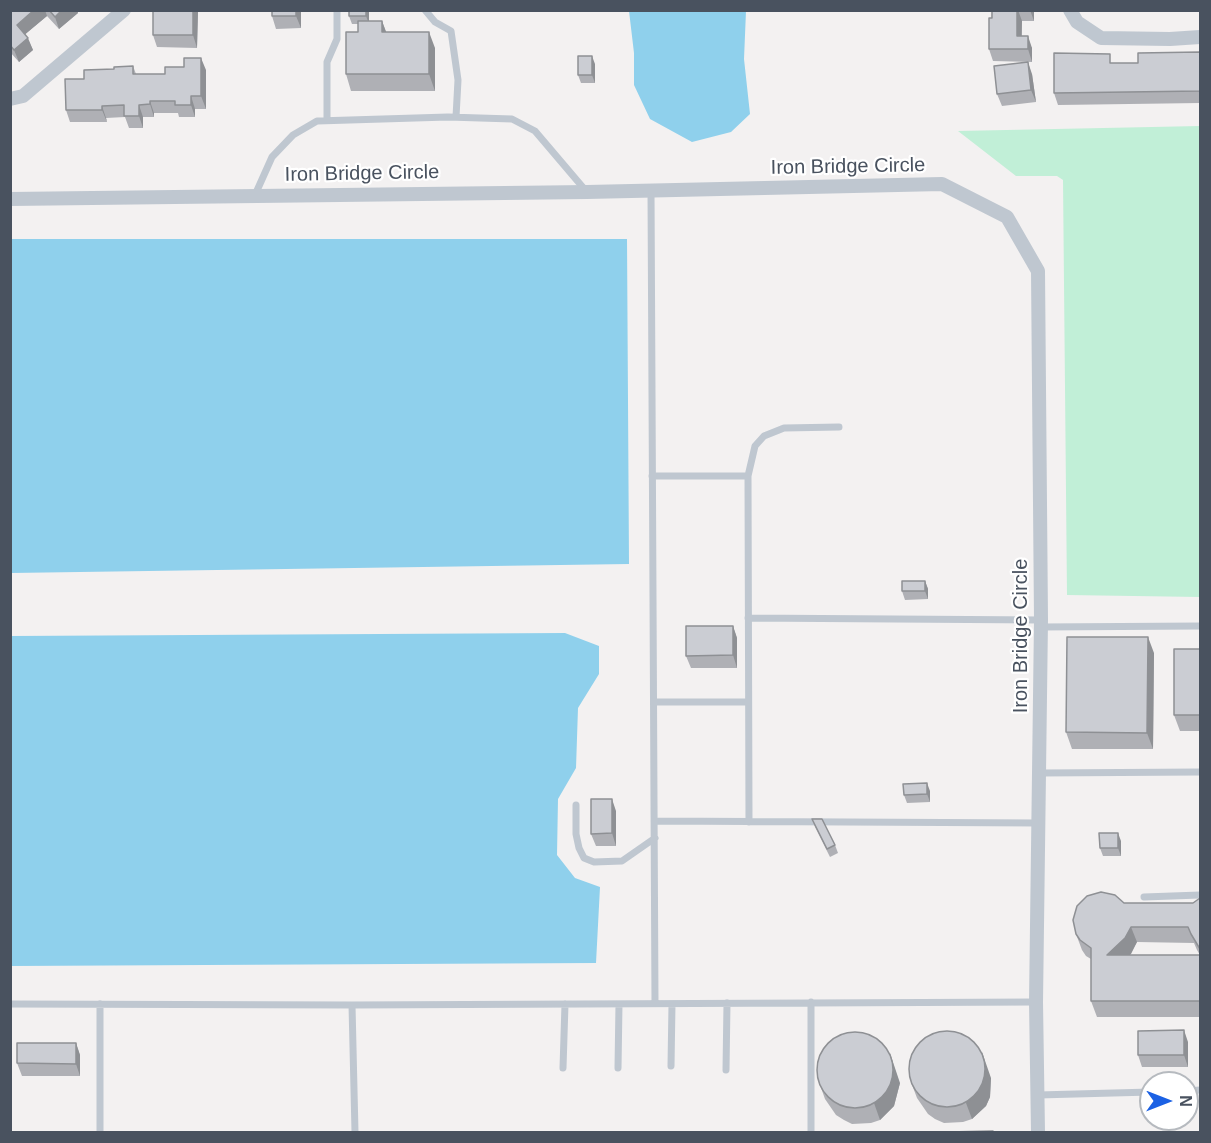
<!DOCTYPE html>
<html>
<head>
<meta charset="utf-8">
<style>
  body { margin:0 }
  #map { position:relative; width:1211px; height:1143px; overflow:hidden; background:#f3f1f1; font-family:Helvetica,sans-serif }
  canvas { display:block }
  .frame { position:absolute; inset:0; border:12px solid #49525f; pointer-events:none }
  .north { position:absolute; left:1139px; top:1071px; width:60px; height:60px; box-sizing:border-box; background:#fff; border:2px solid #b6babf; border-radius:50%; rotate:90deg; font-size:16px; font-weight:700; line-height:24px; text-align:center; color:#49525f }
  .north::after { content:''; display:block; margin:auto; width:21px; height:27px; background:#1b61e4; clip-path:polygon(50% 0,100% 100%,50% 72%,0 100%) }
</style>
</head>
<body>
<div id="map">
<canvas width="1211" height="1143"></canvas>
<div class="frame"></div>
<div class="north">N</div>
</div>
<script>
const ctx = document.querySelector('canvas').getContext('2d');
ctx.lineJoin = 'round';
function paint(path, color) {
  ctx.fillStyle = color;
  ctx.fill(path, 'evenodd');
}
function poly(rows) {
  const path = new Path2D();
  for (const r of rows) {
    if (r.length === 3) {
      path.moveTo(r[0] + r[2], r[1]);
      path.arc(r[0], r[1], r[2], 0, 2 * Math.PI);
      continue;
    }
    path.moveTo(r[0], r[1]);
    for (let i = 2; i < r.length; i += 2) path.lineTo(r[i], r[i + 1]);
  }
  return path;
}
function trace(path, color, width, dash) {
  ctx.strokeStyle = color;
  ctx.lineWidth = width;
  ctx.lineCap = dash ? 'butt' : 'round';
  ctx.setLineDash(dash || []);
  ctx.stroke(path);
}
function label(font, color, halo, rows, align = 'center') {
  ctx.font = font + ' Helvetica,sans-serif';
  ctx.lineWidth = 4.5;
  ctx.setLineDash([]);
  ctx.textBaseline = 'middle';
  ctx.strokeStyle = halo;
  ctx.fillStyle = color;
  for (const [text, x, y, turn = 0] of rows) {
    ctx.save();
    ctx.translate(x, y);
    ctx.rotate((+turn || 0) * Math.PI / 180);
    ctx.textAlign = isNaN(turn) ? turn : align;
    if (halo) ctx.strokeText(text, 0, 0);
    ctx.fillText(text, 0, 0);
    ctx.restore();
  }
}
paint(poly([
  [1200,126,1200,597,1067,595,1063,180,1057,176,1016,176,958,131]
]), '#c1efd7');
paint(poly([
  [629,11,746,11,744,59,750,114,731,132,692,142,650,119,634,85,634,53],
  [11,239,627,239,629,564,11,573],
  [565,633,599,646,599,674,578,708,576,768,558,799,557,855,575,878,600,887,596,963,11,966,11,636]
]), '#8fd0ec');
trace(poly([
  [425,10,435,22,451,31,458,80,456,117],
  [327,120,327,62,337,39,337,10],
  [651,190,655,1003],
  [255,195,272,157,293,135,317,121,448,117,512,119,535,131,586,191],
  [652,476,748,476],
  [748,618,1041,620],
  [1041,627,1200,626],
  [654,702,748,702],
  [1040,773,1200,772],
  [576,805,576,834,579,848,584,858,594,862,622,861,655,838],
  [654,821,1039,823],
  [749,822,748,476,755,446,764,436,784,428,839,427],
  [1144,897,1200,895],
  [10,1004,352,1005,1036,1002],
  [100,1004,100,1132],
  [352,1005,355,1132],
  [671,1066,672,1004],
  [563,1068,565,1004],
  [618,1068,619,1004],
  [726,1070,727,1003],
  [1187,1091,1200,1090],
  [1038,1095,1151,1092],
  [811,1132,811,1002]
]), '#bfc7d0', 7);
trace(poly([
  [1070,10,1077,22,1101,38,1170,39,1200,37],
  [10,99,23,96,124,10],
  [10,199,587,192,942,184,1007,217,1038,271,1041,620,1036,1002,1038,1132]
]), '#bfc7d0', 14);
paint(poly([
  [10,10,77,10,78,13,59,29,47,16,25,34,33,50,19,62,10,52],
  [153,10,198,10,197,48,157,47,153,35],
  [301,10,301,28,276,29,272,16],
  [369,10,369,21,382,21,386,32,435,48,435,91,351,91,346,74,358,32,358,24,352,24,349,16],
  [992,10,1034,10,1034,21,1022,21,1022,36,1032,48,1032,62,993,61,989,49],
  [1200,52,1200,103,1058,105,1054,93,1113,63,1138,63],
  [595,64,595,83,581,83,578,75],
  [133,66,136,74,165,74,206,70,206,109,195,109,195,117,179,117,178,113,154,113,154,117,143,117,143,128,129,128,125,117,106,118,107,122,70,122,66,110,84,79,114,69],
  [1032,74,1036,102,1002,106,997,94],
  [925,581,928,589,928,599,905,600,902,591],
  [733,626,737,638,737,668,691,668,686,656],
  [1200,649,1200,731,1180,731,1174,715],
  [1154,653,1153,749,1072,749,1066,732],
  [930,791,930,802,907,803,904,795],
  [616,811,616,846,596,846,591,834],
  [812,819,835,845,838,853,830,857,815,827],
  [1121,841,1121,856,1103,856,1100,848],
  [1200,898,1200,1017,1097,1017,1091,1001,1091,959,1086,956,1082,950,1076,934,1124,903,1193,903],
  [1137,942,1194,943,1197,950,1200,955,1129,955],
  [1188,1042,1188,1067,1142,1067,1138,1055],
  [76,1043,80,1055,80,1076,22,1076,17,1063],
  [991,1078,990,1097,986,1106,972,1119,963,1122,944,1123,935,1119,928,1114,917,1098,911,1082],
  [819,1082,900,1083,894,1106,880,1120,871,1123,852,1124,844,1120,836,1115,825,1099]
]), '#afb0b5');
paint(poly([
  [34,10,45,10,47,16,22,37,17,25],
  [62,10,77,10,78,13,59,29,55,17],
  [193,10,198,10,198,12,197,48,193,35],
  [296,10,301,10,301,28,296,16],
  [366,10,369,10,369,24,366,16],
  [1017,10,1018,10,1022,21,1021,48,1017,36],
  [1030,10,1034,10,1034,21],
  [382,21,388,37,382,32],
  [429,32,435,48,435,91,429,74],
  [1028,36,1032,48,1032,62,1028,49],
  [28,38,33,50,19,62,14,50],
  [592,56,595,64,595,83,592,75],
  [201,58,206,70,206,109,201,96],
  [1028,62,1032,74,1036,102,1031,90],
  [191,96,195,109,195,117,191,105],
  [150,101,154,113,154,117,150,104],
  [139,105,143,117,143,128,139,116],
  [102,106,106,118,107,122,102,110],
  [925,581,928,589,928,599,925,591],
  [733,626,737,638,737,668,733,655],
  [1148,637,1154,653,1153,749,1147,733],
  [927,783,930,791,930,802,927,794],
  [612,799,616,811,616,846,612,833],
  [1118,833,1121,841,1121,856,1118,848],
  [1131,927,1137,942,1131,954,1113,971,1107,955],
  [1184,1030,1188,1042,1188,1067,1184,1055],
  [76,1043,80,1055,80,1076,76,1064],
  [982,1052,991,1078,990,1097,986,1106,972,1119,966,1103],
  [890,1053,900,1083,894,1106,880,1120,874,1103]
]), '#8e9094');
const building = poly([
  [10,10,34,10,17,25,28,38,14,50,10,45,10,10],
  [49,10,62,10,55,17,49,10],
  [153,10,193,10,193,35,153,35,153,10],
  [272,10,296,10,296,16,272,16,272,10],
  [349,10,366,10,366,16,349,16,349,10],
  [992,10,1017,10,1017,36,1028,36,1028,49,989,49,989,18,992,18,992,10],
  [358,21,382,21,382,32,429,32,429,74,346,74,346,32,358,32,358,21],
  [1200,52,1200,91,1054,93,1054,53,1110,54,1110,63,1138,63,1138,53,1200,52],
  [578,56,592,56,592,75,578,75,578,56],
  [184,58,201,58,201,96,191,96,191,105,175,105,175,101,150,101,150,104,139,105,139,116,124,116,124,105,102,106,102,110,66,110,65,79,84,79,84,70,114,69,114,67,133,66,133,74,165,74,165,67,184,67,184,58],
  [1028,62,1031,90,997,94,994,66,1028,62],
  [902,581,925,581,925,591,902,591,902,581],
  [686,626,733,626,733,655,686,656,686,626],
  [1067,637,1148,637,1147,733,1066,732,1067,637],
  [1174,649,1200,649,1200,715,1174,715,1174,649],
  [927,783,927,794,904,795,903,784,927,783],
  [591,799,612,799,612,833,591,834,591,799],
  [812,819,822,819,835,845,827,849,812,819],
  [1099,833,1118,833,1118,848,1100,848,1099,833],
  [1101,892,1115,895,1124,903,1193,903,1200,898,1200,949,1191,934,1188,927,1131,927,1125,938,1107,955,1200,955,1200,1001,1091,1001,1091,948,1080,940,1076,934,1073,920,1077,906,1087,896,1101,892],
  [1184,1030,1184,1055,1138,1055,1138,1031,1184,1030],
  [947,1069,38],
  [855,1070,38],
  [17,1043,76,1043,76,1064,17,1063,17,1043],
  [993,1131,993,1132,947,1132,993,1131]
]);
paint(building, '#cbcdd3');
trace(building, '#8e9094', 1.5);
label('20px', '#49525f', '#fff', [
  ["Iron Bridge Circle",848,167,-1],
  ["Iron Bridge Circle",362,174,-1],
  ["Iron Bridge Circle",1021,636,-90]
]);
</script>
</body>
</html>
